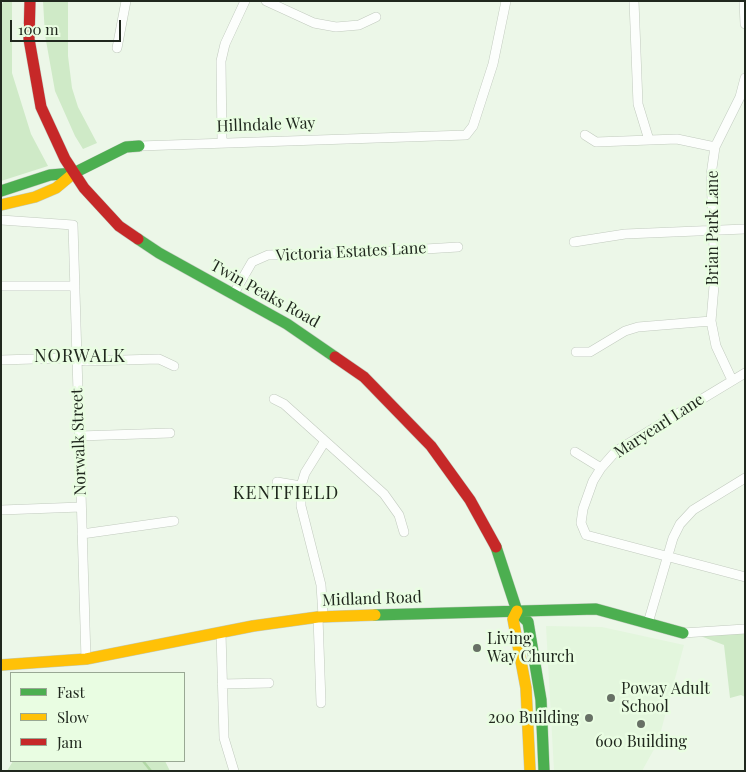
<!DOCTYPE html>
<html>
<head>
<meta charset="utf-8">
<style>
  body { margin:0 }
  #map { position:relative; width:746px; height:772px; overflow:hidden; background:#ecf7e8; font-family:"Playfair Display",serif }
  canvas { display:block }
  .frame { position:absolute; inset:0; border:2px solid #20281e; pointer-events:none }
  .legend { position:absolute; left:10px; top:672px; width:175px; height:90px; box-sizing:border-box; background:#e9fde2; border:1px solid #99a894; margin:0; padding:6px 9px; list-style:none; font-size:15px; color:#20281e }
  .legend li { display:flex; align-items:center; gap:10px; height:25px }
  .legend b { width:25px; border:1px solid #99a894 }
  .scale { position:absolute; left:10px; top:20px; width:111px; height:22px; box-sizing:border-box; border:2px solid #20281e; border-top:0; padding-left:6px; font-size:15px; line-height:18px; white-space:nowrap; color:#20281e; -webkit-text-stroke:4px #e9fde2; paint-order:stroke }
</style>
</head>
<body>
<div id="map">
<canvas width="746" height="772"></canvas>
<div class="frame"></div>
<ul class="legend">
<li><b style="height:6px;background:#4caf50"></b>Fast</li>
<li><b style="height:6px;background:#ffc107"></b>Slow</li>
<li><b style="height:6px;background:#c62828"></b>Jam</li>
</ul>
<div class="scale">100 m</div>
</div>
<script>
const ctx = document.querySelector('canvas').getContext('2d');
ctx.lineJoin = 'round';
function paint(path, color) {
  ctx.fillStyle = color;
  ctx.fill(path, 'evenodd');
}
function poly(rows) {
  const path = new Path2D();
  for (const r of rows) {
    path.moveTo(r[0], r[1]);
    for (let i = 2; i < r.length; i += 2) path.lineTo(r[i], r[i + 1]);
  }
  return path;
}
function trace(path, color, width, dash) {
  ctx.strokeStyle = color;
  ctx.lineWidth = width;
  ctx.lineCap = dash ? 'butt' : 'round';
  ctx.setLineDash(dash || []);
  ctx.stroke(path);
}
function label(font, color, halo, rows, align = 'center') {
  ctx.font = font + ' "Playfair Display",serif';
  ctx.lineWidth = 5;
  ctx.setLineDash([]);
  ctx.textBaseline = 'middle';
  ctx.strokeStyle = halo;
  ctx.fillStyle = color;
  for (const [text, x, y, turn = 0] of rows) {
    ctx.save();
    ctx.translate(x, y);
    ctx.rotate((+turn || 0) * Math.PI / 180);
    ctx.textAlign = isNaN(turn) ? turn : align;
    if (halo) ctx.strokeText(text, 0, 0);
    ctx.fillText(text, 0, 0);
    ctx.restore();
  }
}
paint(poly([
  [546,626,602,627,684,645,658,742,642,771,554,771]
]), '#e3f6dd');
paint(poly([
  [4,1,12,1,12,73,31,134,48,166,1,181,1,6],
  [43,1,68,1,68,56,72,88,78,107,97,143,83,149,75,136,55,91,45,35],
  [745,631,745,697,741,695,730,698,724,645,695,634],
  [13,761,165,761,170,771,7,771]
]), '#cfeac7');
trace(poly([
  [143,761,151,771]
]), '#b2d8a6', 2.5);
const street = poly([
  [266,1,314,23,336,27,359,25,376,17],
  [634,1,638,104,649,140],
  [744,1,745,24],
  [117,48,126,1],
  [585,135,596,142,677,139,715,147],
  [222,142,221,61,225,44,245,1],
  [139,146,466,135,473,126,493,64,506,1],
  [1,220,73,225,86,659],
  [574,242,625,234,745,229],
  [1,286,75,286],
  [233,295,252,262,268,255,360,253,458,247],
  [576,352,590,352,625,331,638,327,711,321],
  [1,360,66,358,86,361,159,359,174,366],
  [745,373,616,451,601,468,593,481,583,509,581,523,586,535,745,577],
  [732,380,716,346,711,321,715,274,711,175,715,147,740,97,745,78],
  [274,399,284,404,384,494,399,515,404,532],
  [79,436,170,433],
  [575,452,601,468],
  [277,482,301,486],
  [1,510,81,507],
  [82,534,174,521],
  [323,616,321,585,301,506,301,486,305,473,325,441],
  [318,617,321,703],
  [648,623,673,538,680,524,693,510,745,478],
  [221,633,224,738,234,771],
  [683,633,745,629],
  [222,684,269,683]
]);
const fast = poly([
  [74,173,126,147,139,146],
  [1,191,50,175,74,173],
  [138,239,159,253,287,324,335,357],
  [496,547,517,611,528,622,541,700,544,771],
  [375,615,596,609,683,633]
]);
const slow = poly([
  [1,205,35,197,56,188,74,173],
  [517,611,513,619,526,688,530,771],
  [1,665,86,659,253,626,318,617,375,615]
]);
const jam = poly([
  [30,1,29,39,41,107,65,159,84,188,119,226,138,239],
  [335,357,364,377,431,446,470,500,496,547]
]);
trace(street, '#c1cabe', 10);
trace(fast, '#c1cabe', 12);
trace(slow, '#c1cabe', 12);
trace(jam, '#c1cabe', 12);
trace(street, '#fcfefc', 9);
trace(fast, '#4caf50', 11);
trace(slow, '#ffc107', 11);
trace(jam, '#c62828', 11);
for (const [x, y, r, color] of [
  [477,648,5,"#677065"],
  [611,698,5,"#677065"],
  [589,718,5,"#677065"],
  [641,724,5,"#677065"]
]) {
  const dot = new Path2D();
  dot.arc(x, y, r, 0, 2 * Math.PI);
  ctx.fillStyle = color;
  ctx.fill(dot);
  trace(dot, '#e9fde2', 2);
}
label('16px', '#20281e', '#e9fde2', [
  ["Hillndale Way",266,125,-2],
  ["Brian Park Lane",713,228,-90],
  ["Victoria Estates Lane",351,252,-3],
  ["Twin Peaks Road",265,294,29],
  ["Maryearl Lane",659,426,-33],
  ["Norwalk Street",79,442,-92],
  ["Midland Road",372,599,-2]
]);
label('16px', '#20281e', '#e9fde2', [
  ["Living",487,639],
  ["Way Church",487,657],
  ["Poway Adult",621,689],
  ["School",621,707],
  ["200 Building",579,718,"right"],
  ["600 Building",641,742,"center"]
], 'left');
ctx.letterSpacing = '1px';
label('18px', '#20281e', '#e9fde2', [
  ["NORWALK",80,356],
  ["KENTFIELD",286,493]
]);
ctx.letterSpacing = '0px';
</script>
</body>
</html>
